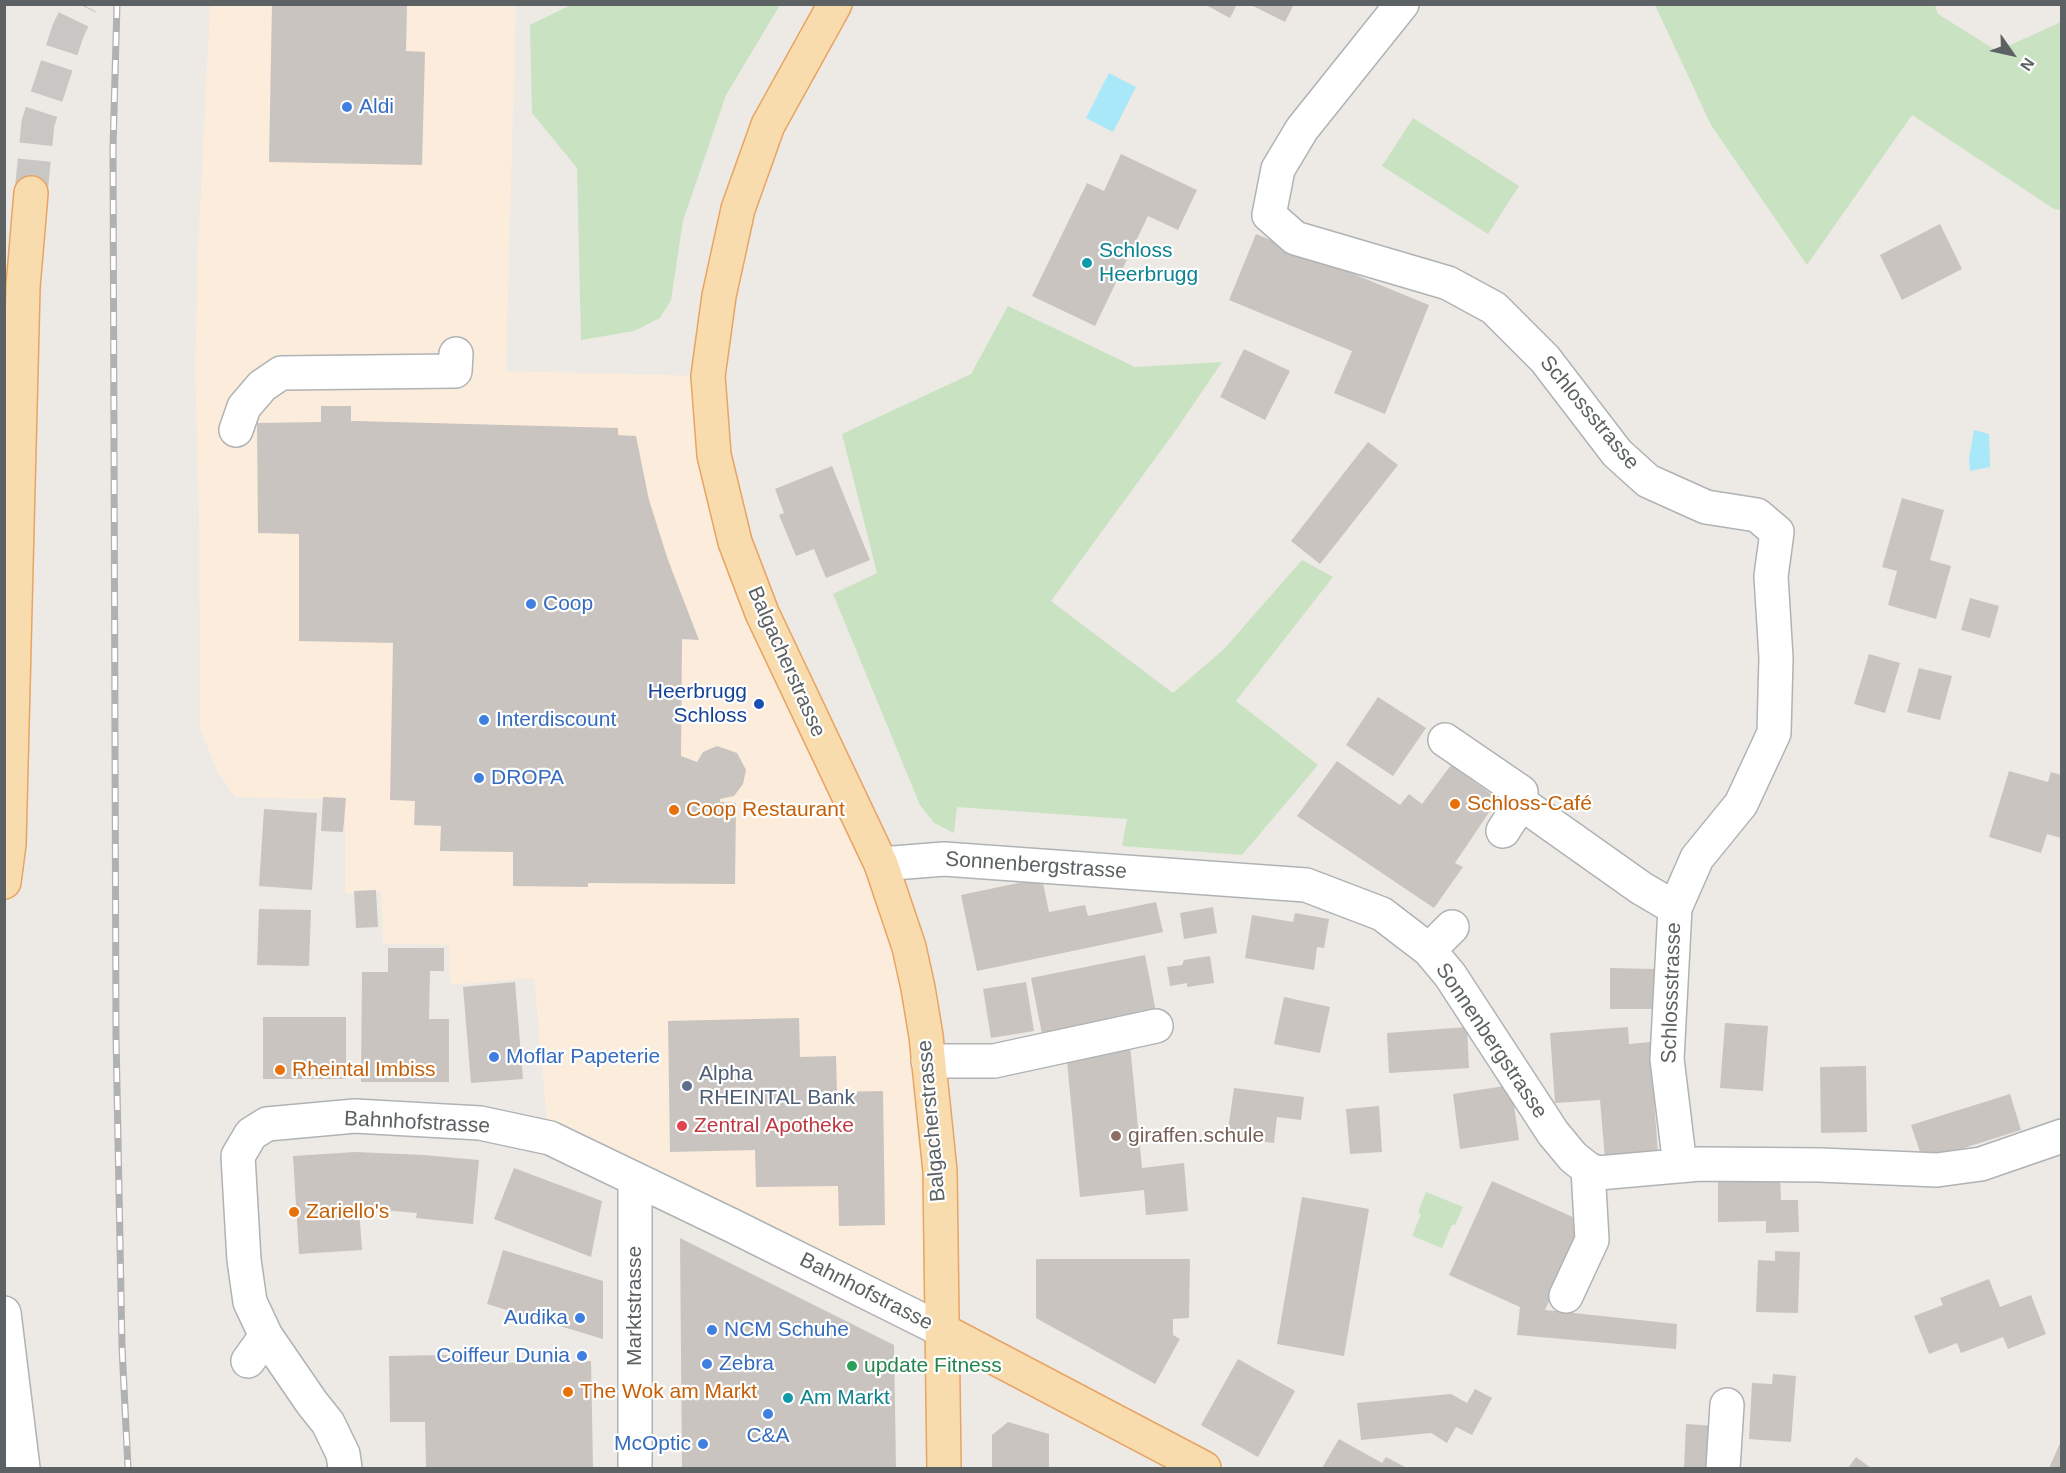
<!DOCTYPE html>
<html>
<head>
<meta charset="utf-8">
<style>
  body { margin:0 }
  #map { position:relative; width:2066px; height:1473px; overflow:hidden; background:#ede9e4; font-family:Arial,sans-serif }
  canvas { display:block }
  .frame { position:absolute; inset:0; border:6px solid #5c6163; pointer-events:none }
  .north { position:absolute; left:1982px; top:24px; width:60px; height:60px; -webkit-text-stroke:4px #fff; paint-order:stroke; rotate:124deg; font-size:16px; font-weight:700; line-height:24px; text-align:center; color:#5c6163 }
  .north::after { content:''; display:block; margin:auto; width:21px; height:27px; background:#5c6163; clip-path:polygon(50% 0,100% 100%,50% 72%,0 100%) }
</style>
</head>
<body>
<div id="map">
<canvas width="2066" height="1473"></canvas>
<div class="frame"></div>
<div class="north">N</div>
</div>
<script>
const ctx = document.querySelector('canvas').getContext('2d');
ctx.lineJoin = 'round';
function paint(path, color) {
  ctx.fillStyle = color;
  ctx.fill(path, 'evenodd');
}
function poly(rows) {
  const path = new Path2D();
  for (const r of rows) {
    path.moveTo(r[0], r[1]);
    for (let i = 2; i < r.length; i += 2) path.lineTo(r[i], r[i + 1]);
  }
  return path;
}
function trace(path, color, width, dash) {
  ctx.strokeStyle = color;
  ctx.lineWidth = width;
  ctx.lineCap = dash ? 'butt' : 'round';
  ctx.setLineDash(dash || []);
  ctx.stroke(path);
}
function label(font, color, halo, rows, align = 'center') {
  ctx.font = font + ' Arial,sans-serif';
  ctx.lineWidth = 4.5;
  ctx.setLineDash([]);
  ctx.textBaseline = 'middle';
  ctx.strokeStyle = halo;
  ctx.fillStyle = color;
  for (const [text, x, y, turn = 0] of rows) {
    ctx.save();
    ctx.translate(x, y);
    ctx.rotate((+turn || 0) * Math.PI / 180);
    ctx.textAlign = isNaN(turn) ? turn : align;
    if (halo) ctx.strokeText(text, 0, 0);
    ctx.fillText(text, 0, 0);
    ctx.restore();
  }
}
paint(poly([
  [210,5,516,5,506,371,708,376,714,455,909,947,942,1330,547,1122,534,978,450,985,449,945,383,944,381,891,345,894,345,800,235,797,216,769,200,729,199,517,195,369,198,248]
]), '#fbecdb');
paint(poly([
  [571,5,780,5,726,95,683,221,671,300,660,318,634,331,581,340,577,168,532,113,530,25],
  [1655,5,1935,5,1938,14,1997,51,2061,22,2061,210,2054,209,1912,115,1807,265,1711,125],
  [1413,118,1519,186,1488,234,1382,166],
  [1008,306,1135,367,1222,362,1176,430,1051,601,1173,693,1224,649,1302,560,1333,577,1236,701,1318,765,1242,855,1122,846,1127,819,957,807,954,833,934,823,920,805,833,594,877,573,842,434,971,374],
  [1426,1192,1463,1207,1455,1225,1452,1225,1442,1248,1412,1236,1421,1214,1418,1212]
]), '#c9e3c2');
paint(poly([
  [1109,73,1136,87,1113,132,1086,118],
  [1974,430,1989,434,1990,467,1970,471,1969,459]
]), '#a8e8f9');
paint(poly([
  [272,4,407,4,406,51,425,52,422,165,269,162],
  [1204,4,1237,4,1230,18],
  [1249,4,1294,4,1285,22],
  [1121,154,1197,190,1178,230,1148,216,1095,326,1032,296,1087,183,1104,191],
  [1940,224,1962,269,1902,300,1880,255],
  [1256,234,1429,305,1385,414,1334,393,1352,351,1229,300],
  [1244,349,1290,371,1265,420,1220,397],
  [321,406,351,406,351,421,355,421,618,428,618,435,636,436,649,500,668,560,699,640,682,639,681,756,697,762,703,752,717,746,737,753,746,770,743,784,734,796,720,799,720,802,736,803,735,884,588,883,588,887,513,886,513,852,440,851,441,826,414,825,415,801,390,800,393,643,299,641,299,534,258,533,257,423,321,422],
  [1368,442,1398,465,1320,564,1291,541],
  [832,466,870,560,826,578,814,549,796,556,779,515,784,513,775,489],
  [1902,498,1944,510,1930,560,1951,566,1936,619,1888,605,1897,571,1882,567],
  [1970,598,1999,606,1990,638,1961,630],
  [1869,654,1900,663,1885,713,1854,704],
  [1919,668,1952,676,1940,720,1907,712],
  [1378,697,1426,728,1393,776,1346,745],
  [1337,761,1400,805,1409,794,1422,804,1451,765,1498,799,1455,863,1463,867,1434,908,1297,816],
  [2009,771,2048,782,2051,772,2061,775,2061,838,2047,834,2041,853,1989,837],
  [323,797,346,798,343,832,321,831],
  [264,809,317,813,312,890,259,886],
  [1042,878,1049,912,1085,905,1088,916,1156,902,1163,932,977,971,961,895],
  [376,890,378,927,356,928,354,891],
  [1213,907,1217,933,1184,939,1180,913],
  [259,909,311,910,309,966,257,965],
  [1295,913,1329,919,1324,948,1317,947,1314,970,1245,958,1252,915,1293,922],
  [388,948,444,948,444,971,430,971,429,1019,449,1019,449,1082,361,1082,362,972,388,972],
  [1145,955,1156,1012,1042,1034,1031,978],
  [1210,956,1214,983,1187,987,1187,983,1170,986,1167,967,1182,965,1184,960],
  [1610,968,1655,969,1655,1009,1610,1009],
  [515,982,523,1079,471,1083,463,987],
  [1026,982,1034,1031,991,1038,983,989],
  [1284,997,1330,1007,1320,1053,1274,1044],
  [263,1017,346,1017,346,1079,263,1079],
  [799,1018,800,1057,836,1056,837,1092,883,1091,885,1225,839,1226,838,1186,756,1187,755,1150,670,1152,668,1021],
  [1725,1023,1768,1026,1763,1091,1720,1088],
  [1467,1027,1469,1068,1389,1073,1387,1033],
  [1628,1027,1629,1044,1650,1042,1658,1155,1605,1159,1600,1100,1555,1103,1550,1033],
  [1130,1045,1142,1168,1184,1163,1188,1211,1146,1215,1144,1190,1080,1197,1066,1051],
  [1866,1066,1867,1132,1821,1133,1820,1067],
  [1511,1085,1519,1140,1460,1149,1453,1094],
  [1234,1088,1304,1097,1301,1120,1277,1117,1274,1143,1227,1137],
  [2010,1094,2021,1130,1923,1161,1911,1125],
  [1379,1106,1382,1152,1350,1154,1346,1109],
  [356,1152,423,1155,479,1160,473,1224,416,1218,417,1213,359,1208,362,1250,299,1254,293,1156],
  [514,1168,602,1201,591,1257,494,1219],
  [1718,1174,1780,1174,1781,1200,1798,1200,1799,1232,1766,1233,1766,1221,1718,1222],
  [1492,1181,1584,1222,1545,1310,1677,1324,1676,1349,1517,1335,1520,1307,1449,1275],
  [1302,1197,1369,1209,1344,1356,1277,1344],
  [680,1238,894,1345,896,1468,682,1468],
  [503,1250,603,1281,603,1339,487,1304],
  [1775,1251,1800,1252,1798,1313,1756,1312,1758,1260,1775,1261],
  [1036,1259,1190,1259,1189,1318,1173,1319,1173,1335,1180,1339,1155,1384,1036,1318],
  [1989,1279,2000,1307,2031,1295,2046,1334,2008,1349,2003,1337,1961,1353,1957,1343,1929,1354,1914,1316,1943,1305,1940,1298],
  [499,1354,499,1363,591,1361,593,1468,426,1468,425,1422,390,1422,389,1356],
  [1238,1359,1295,1391,1258,1457,1201,1425],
  [1773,1374,1796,1376,1791,1442,1749,1439,1752,1383,1772,1384],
  [1475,1389,1492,1398,1472,1435,1456,1427,1447,1443,1431,1433,1361,1440,1357,1403,1451,1394,1467,1403],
  [1008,1422,1049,1434,1049,1468,992,1468,992,1435],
  [1686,1424,1717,1426,1715,1468,1684,1468],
  [1339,1439,1382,1463,1386,1457,1407,1468,1322,1468],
  [2061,1441,2061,1468,2049,1468],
  [1856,1457,1871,1468,1848,1468]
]), '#c9c4c0');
trace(poly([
  [31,193,38,123,68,31,81,4]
]), '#c9c7c4', 33, [33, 16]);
const minor = poly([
  [1402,4,1302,129,1278,169,1269,215,1295,238,1448,283,1494,308,1545,359,1617,453,1648,481,1706,507,1757,515,1777,532,1771,576,1776,658,1774,733,1741,804,1697,858,1675,908,1667,1059,1680,1166],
  [236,430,244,407,262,386,281,373,455,371,456,354],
  [1445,740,1521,792,1521,803,1641,888,1675,908],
  [1503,831,1521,803],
  [881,864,944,859,1306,885,1382,914,1429,950,1450,975,1553,1133,1573,1157,1588,1169,1598,1173,1700,1164,1820,1165,1937,1170,1981,1164,2062,1136],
  [1429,950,1452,927],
  [928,1061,994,1061,1156,1026],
  [1566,1296,1592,1240,1588,1169],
  [4,1313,23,1468],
  [248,1361,266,1336],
  [345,1468,343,1454,328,1423,312,1403,266,1336,250,1302,244,1260,238,1156,251,1134,267,1124,355,1116,480,1123,550,1138,733,1226,942,1330],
  [635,1468,635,1179],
  [1723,1468,1727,1405]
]);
const major = poly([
  [835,4,768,125,738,209,719,296,708,376,714,455,735,542,762,613,881,864,909,947,918,988,926,1036,940,1171,944,1468],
  [4,882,9,844,23,287,31,193],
  [942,1330,1204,1468]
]);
trace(minor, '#afb3b5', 36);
trace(major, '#e7a462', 36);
trace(minor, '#fff', 33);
trace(major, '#f9dcad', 33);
const rail = poly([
  [117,4,113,148,116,1036,122,1347,128,1468]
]);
trace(rail, '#b0b1b1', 7);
trace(rail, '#fff', 4.5, [14]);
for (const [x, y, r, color] of [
  [347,107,6,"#3f7fe0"],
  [1087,263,6,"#0f9aa8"],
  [531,604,6,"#3f7fe0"],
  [759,704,6,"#1a4fb4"],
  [484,720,6,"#3f7fe0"],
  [479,778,6,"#3f7fe0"],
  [1455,804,6,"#e8710a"],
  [674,810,6,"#e8710a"],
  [494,1057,6,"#3f7fe0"],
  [280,1070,6,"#e8710a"],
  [687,1086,6,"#5c6f8a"],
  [682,1126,6,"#e0444e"],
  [1116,1136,6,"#8d6e63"],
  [294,1212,6,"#e8710a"],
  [580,1318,6,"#3f7fe0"],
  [712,1330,6,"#3f7fe0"],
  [582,1356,6,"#3f7fe0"],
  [707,1364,6,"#3f7fe0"],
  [852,1366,6,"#2e9e5b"],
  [568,1392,6,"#e8710a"],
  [788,1398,6,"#0f9aa8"],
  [768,1414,6,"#3f7fe0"],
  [703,1444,6,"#3f7fe0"]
]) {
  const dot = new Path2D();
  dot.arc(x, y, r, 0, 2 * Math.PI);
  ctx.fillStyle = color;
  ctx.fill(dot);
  trace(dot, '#fff', 2);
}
label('21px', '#366cbe', '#fff', [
  ["Aldi",359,107],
  ["Coop",543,604],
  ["Interdiscount",496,720],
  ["DROPA",491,778],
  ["Moflar Papeterie",506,1057],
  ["Audika",568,1318,"right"],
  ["NCM Schuhe",724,1330],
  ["Coiffeur Dunia",570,1356,"right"],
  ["Zebra",719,1364],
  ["C&A",768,1436,"center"],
  ["McOptic",691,1444,"right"]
], 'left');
label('21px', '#0d838f', '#fff', [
  ["Schloss",1099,251],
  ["Heerbrugg",1099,275],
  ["Am Markt",800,1398]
], 'left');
label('21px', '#5c6163', '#fff', [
  ["Schlossstrasse",1589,413,50],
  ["Balgacherstrasse",786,662,66],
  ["Sonnenbergstrasse",1036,866,4],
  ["Schlossstrasse",1672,993,-88],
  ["Sonnenbergstrasse",1491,1041,56],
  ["Balgacherstrasse",932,1121,-95],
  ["Bahnhofstrasse",417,1123,3],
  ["Bahnhofstrasse",866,1292,27],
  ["Marktstrasse",635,1306,-90]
]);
label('21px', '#164399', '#fff', [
  ["Heerbrugg",747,692],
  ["Schloss",747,716]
], 'right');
label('21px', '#c56008', '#fff', [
  ["Schloss-Café",1467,804],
  ["Coop Restaurant",686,810],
  ["Rheintal Imbiss",292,1070],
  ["Zariello's",306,1212],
  ["The Wok am Markt",580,1392]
], 'left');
label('21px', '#4e5e75', '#fff', [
  ["Alpha",699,1074],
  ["RHEINTAL Bank",699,1098]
], 'left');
label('21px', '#be3a42', '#fff', [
  ["Zentral Apotheke",694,1126]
], 'left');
label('21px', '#785e54', '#fff', [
  ["giraffen.schule",1128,1136]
], 'left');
label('21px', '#27864d', '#fff', [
  ["update Fitness",864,1366]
], 'left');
</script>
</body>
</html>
